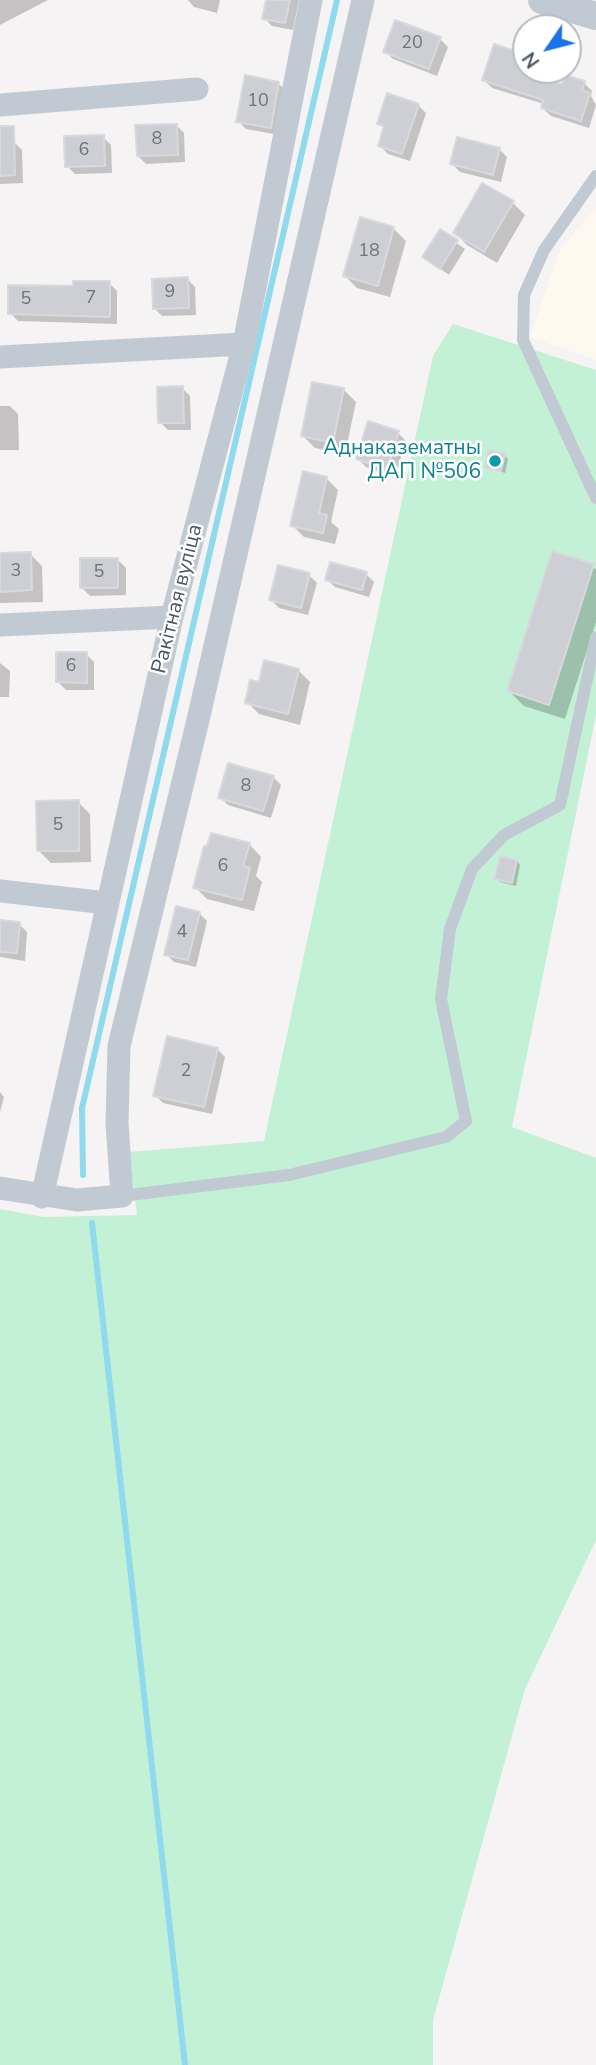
<!DOCTYPE html>
<html>
<head>
<meta charset="utf-8">
<style>
  body { margin:0 }
  #map { position:relative; width:596px; height:2065px; overflow:hidden; background:#f5f3f3; font-family:"Nunito Sans",sans-serif }
  canvas { display:block }
  .north { position:absolute; left:512px; top:14px; width:70px; height:70px; box-sizing:border-box; background:#fff; border:2px solid #b7bbc0; border-radius:50%; rotate:235deg; font-size:19px; font-weight:700; line-height:28px; text-align:center; color:#4a5661 }
  .north::after { content:''; display:block; margin:auto; width:24px; height:32px; background:#1a73e8; clip-path:polygon(50% 0,100% 100%,50% 72%,0 100%) }
</style>
</head>
<body>
<div id="map">
<canvas width="596" height="2065"></canvas>
<div class="north">N</div>
</div>
<script>
const ctx = document.querySelector('canvas').getContext('2d');
ctx.lineJoin = 'round';
function paint(path, color) {
  ctx.fillStyle = color;
  ctx.fill(path, 'evenodd');
}
function poly(rows) {
  const path = new Path2D();
  for (const r of rows) {
    path.moveTo(r[0], r[1]);
    for (let i = 2; i < r.length; i += 2) path.lineTo(r[i], r[i + 1]);
  }
  return path;
}
function trace(path, color, width, dash) {
  ctx.strokeStyle = color;
  ctx.lineWidth = width;
  ctx.lineCap = dash ? 'butt' : 'round';
  ctx.setLineDash(dash || []);
  ctx.stroke(path);
}
function label(font, color, halo, rows, align = 'center') {
  ctx.font = font + ' "Nunito Sans",sans-serif';
  ctx.lineWidth = 5;
  ctx.setLineDash([]);
  ctx.textBaseline = 'middle';
  ctx.strokeStyle = halo;
  ctx.fillStyle = color;
  for (const [text, x, y, turn = 0] of rows) {
    ctx.save();
    ctx.translate(x, y);
    ctx.rotate((+turn || 0) * Math.PI / 180);
    ctx.textAlign = isNaN(turn) ? turn : align;
    if (halo) ctx.strokeText(text, 0, 0);
    ctx.fillText(text, 0, 0);
    ctx.restore();
  }
}
paint(poly([
  [596,208,596,360,530,337,561,248]
]), '#fdf9ef');
paint(poly([
  [453,324,596,370,596,715,512,1127,596,1158,596,1540,525,1689,433,2020,433,2065,0,2065,0,1209,44,1217,137,1215,129,1152,264,1141,433,356]
]), '#c3f1d5');
paint(poly([
  [0,0,48,0,0,25],
  [188,0,220,0,217,13,194,7],
  [268,0,299,0,293,30,272,26,264,18],
  [440,39,448,47,437,76,393,59,385,51],
  [526,56,526,70,542,70,539,79,563,86,584,83,592,91,591,96,596,105,589,128,551,116,542,108,544,104,492,88,484,80],
  [279,84,287,92,279,135,246,129,238,121],
  [418,105,426,113,410,161,388,154,380,146,385,130,379,123],
  [176,125,184,133,185,162,146,164,138,156],
  [103,137,111,145,112,173,75,174,67,166],
  [0,142,14,142,22,150,23,183,0,184],
  [499,149,507,157,501,182,460,172,452,164],
  [483,185,513,203,525,215,497,263,467,245,455,233],
  [394,229,406,241,390,297,357,288,345,276],
  [440,231,465,249,449,275,424,257],
  [187,279,195,287,196,315,162,316,154,308],
  [109,283,117,291,117,324,18,321,10,313,74,287],
  [314,384,344,390,356,402,345,454,315,448,303,436],
  [182,388,190,396,191,430,168,430,160,422],
  [0,406,10,406,18,414,19,450,0,450],
  [369,423,398,433,406,441,395,477,366,467,358,459],
  [504,455,508,459,505,473,487,467],
  [326,478,338,490,331,522,339,529,335,544,304,537,292,525],
  [553,553,596,569,596,622,565,719,524,706,509,691],
  [30,554,42,566,43,602,0,603,0,555],
  [118,560,126,568,126,595,90,596,82,588],
  [366,574,374,582,369,597,335,587,327,579],
  [309,575,317,583,308,615,279,608,271,600],
  [86,654,94,662,94,690,66,690,58,682],
  [0,663,10,671,9,697,0,697],
  [298,670,310,682,300,725,259,714,247,702],
  [273,777,281,785,271,818,228,805,220,797],
  [78,802,90,814,91,862,51,863,39,851],
  [249,844,261,857,256,876,262,882,254,911,207,899,195,887],
  [517,861,520,865,516,886,500,882,496,879],
  [199,913,207,921,196,967,174,962,166,954],
  [0,922,19,924,27,932,25,961,0,957],
  [217,1049,225,1057,212,1114,163,1103,155,1095],
  [0,1092,4,1097,0,1112]
]), '#0003');
trace(poly([
  [83,1175,82,1108,337,0],
  [92,1223,185,2065]
]), '#90daee', 6);
const building = poly([
  [266,0,290,0,285,23,262,19,266,0],
  [395,20,441,37,429,69,383,52,395,20],
  [494,44,526,55,526,70,532,70,531,74,562,84,565,75,585,81,582,90,590,93,581,121,541,108,543,100,482,80,494,44],
  [245,75,279,82,271,128,236,122,245,75],
  [387,93,419,104,402,154,378,146,384,126,377,124,387,93],
  [177,124,178,155,137,156,135,125,177,124],
  [0,126,14,126,15,175,0,176,0,126],
  [104,135,105,166,65,167,64,136,104,135],
  [457,137,500,148,493,175,450,164,457,137],
  [482,183,514,201,484,252,453,233,482,183],
  [360,217,394,227,378,286,343,276,360,217],
  [440,229,458,240,440,269,422,257,440,229],
  [188,277,189,308,153,309,152,279,188,277],
  [73,281,110,281,110,317,8,314,8,285,73,286,73,281],
  [312,382,344,388,333,443,301,436,312,382],
  [183,386,184,423,158,423,157,387,183,386],
  [368,421,399,431,387,470,356,459,368,421],
  [489,450,505,454,501,471,485,468,489,450],
  [303,471,327,477,319,513,327,515,323,533,290,526,303,471],
  [552,551,594,564,549,705,507,691,552,551],
  [31,552,32,590,0,592,0,553,31,552],
  [80,558,118,558,118,588,80,588,80,558],
  [330,562,367,572,362,590,325,580,330,562],
  [278,565,310,573,301,608,269,600,278,565],
  [56,652,87,652,87,683,56,682,56,652],
  [264,660,299,669,288,714,245,703,250,680,259,682,264,660],
  [228,763,274,776,263,811,218,798,228,763],
  [79,800,79,851,37,851,36,801,79,800],
  [211,833,250,843,243,866,250,868,242,900,193,888,204,846,207,846,211,833],
  [500,856,517,860,512,883,494,879,500,856],
  [176,906,200,912,188,960,164,955,176,906],
  [0,920,20,922,17,953,0,952,0,920],
  [167,1036,218,1048,204,1107,153,1096,167,1036]
]);
paint(building, '#cdcfd5');
trace(building, '#d7d9de', 2);
trace(poly([
  [596,176,544,250,524,295,523,340,596,498],
  [122,1196,289,1175,446,1137,466,1121,441,999,450,929,472,869,504,835,560,805,596,637]
]), '#c1cad2', 12);
trace(poly([
  [0,105,197,89],
  [0,357,244,344],
  [0,625,172,617],
  [0,891,107,903],
  [0,1188,77,1200,122,1196,117,1123,119,1046,198,720,363,0],
  [42,1197,172,617,244,344,311,0]
]), '#c1cad2', 23);
trace(poly([
  [542,0,596,16]
]), '#c1cad2', 28);
for (const [x, y, r, color] of [
  [495,461,7,"#0f9aa8"]
]) {
  const dot = new Path2D();
  dot.arc(x, y, r, 0, 2 * Math.PI);
  ctx.fillStyle = color;
  ctx.fill(dot);
  trace(dot, '#fff', 2.5);
}
label('18px', '#6b747e', null, [
  ["20",412,44],
  ["10",258,102],
  ["8",157,140],
  ["6",84,151],
  ["18",369,252],
  ["9",170,293],
  ["7",91,299],
  ["5",26,300],
  ["3",16,572],
  ["5",99,573],
  ["6",71,667],
  ["8",246,787],
  ["5",58,826],
  ["6",223,867],
  ["4",182,933],
  ["2",186,1072]
]);
label('21px', '#0d838f', '#fff', [
  ["Аднаказематны",481,449],
  ["ДАП №506",481,473]
], 'right');
label('21px', '#4a5661', '#fff', [
  ["Ракітная вуліца",178,599,-76]
]);
</script>
</body>
</html>
